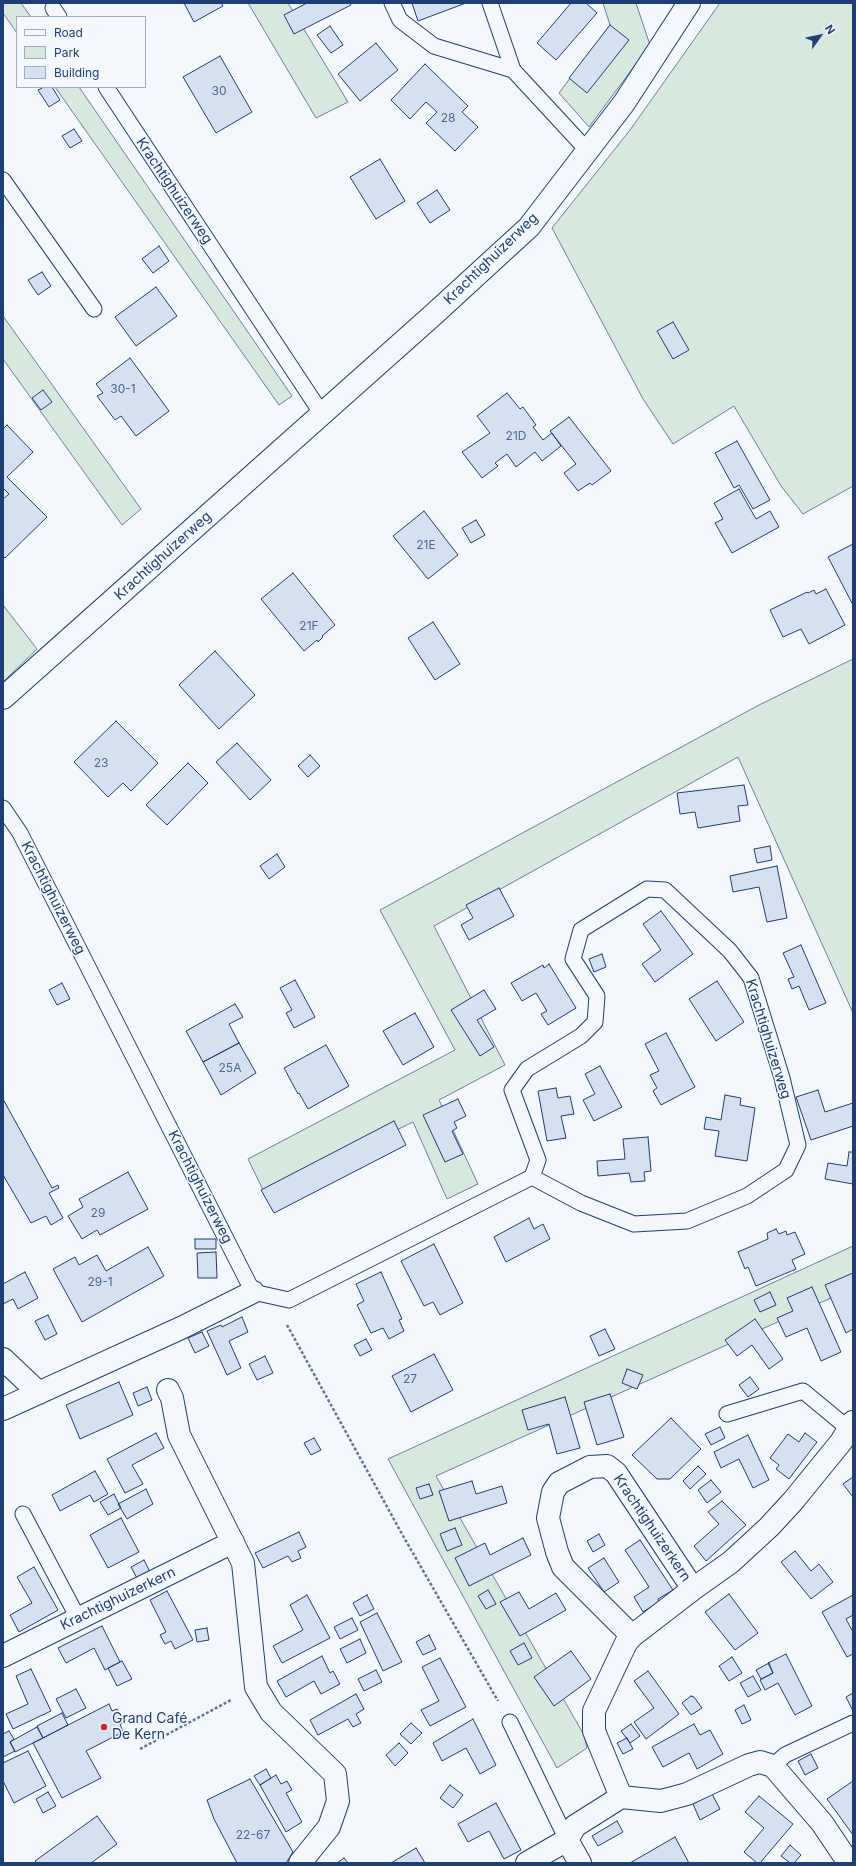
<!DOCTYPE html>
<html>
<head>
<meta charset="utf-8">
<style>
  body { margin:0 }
  #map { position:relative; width:856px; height:1866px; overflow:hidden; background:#f4f7fb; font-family:Inter,sans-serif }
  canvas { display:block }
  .frame { position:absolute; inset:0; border:4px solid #1d3f73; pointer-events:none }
  .legend { position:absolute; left:16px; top:16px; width:130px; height:72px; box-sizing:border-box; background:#f4f7fb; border:1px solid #9eadc5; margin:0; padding:5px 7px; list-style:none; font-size:12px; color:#1d3f73 }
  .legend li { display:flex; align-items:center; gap:8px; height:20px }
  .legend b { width:20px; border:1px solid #9eadc5 }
  .north { position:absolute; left:800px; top:16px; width:40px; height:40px; -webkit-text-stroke:3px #f4f7fb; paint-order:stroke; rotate:57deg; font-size:11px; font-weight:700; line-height:16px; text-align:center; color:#1d3f73 }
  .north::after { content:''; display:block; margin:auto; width:14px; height:18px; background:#1d3f73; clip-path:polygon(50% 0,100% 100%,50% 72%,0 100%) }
</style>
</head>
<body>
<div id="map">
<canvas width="856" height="1866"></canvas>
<div class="frame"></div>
<ul class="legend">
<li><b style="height:5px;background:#f4f7fb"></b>Road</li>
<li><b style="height:11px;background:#d7e8df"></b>Park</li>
<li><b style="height:11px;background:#d5e0f0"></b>Building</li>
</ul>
<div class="north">N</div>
</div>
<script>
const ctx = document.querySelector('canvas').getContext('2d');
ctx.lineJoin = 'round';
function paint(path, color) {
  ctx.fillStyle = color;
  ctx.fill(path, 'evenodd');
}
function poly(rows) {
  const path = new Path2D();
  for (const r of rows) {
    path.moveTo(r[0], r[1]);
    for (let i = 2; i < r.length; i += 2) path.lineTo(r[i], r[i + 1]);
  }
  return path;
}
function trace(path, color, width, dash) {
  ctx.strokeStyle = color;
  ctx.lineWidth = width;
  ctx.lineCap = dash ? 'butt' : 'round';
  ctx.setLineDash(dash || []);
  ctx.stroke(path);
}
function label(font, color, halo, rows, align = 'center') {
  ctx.font = font + ' Inter,sans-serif';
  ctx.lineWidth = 3;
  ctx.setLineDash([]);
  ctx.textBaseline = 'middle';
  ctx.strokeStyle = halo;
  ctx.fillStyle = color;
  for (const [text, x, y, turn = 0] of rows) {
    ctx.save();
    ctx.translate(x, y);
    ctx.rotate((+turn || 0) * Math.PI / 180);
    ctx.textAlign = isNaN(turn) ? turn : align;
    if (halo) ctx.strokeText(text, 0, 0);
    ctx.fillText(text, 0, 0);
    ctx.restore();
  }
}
const green = poly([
  [3,3,21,3,31,17,17,17,17,33,3,13,3,3],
  [248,3,288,3,348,102,316,118,248,3],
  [603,3,636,3,650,45,589,127,559,93,610,25,603,3],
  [720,3,853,3,853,486,803,514,781,486,734,406,673,444,643,399,552,228,630,130,720,3],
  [55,87,79,87,292,396,279,405,55,87],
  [3,316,141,509,122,525,3,359,3,316],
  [3,605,37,649,3,682,3,605],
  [853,659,853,1013,738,757,434,926,505,1065,439,1100,478,1184,447,1199,413,1122,265,1194,248,1159,455,1050,380,910,759,705,853,659],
  [853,1246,853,1288,436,1476,584,1735,587,1748,557,1768,388,1459,853,1246]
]);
paint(green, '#d7e8df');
trace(green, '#687fa3', 1);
const building = poly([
  [184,3,221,3,223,6,194,22,184,3],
  [307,3,350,3,351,5,294,34,284,15,307,3],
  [412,3,466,3,418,21,412,3],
  [571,3,586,3,597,13,556,60,537,43,571,3],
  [610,25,629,40,587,93,569,78,610,25],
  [330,26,343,45,331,53,317,35,330,26],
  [376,43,398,70,360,101,338,74,376,43],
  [220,56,252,112,216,133,183,77,220,56],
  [425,64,468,106,462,112,478,127,455,151,426,123,437,112,426,102,410,119,391,100,425,64],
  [44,87,52,87,60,100,49,107,38,90,44,87],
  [74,129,82,141,70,148,62,136,74,129],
  [380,159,405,201,376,219,350,177,380,159],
  [437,190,450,210,430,223,417,203,437,190],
  [159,246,169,261,153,273,142,259,159,246],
  [42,272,51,286,38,295,28,280,42,272],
  [156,287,177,316,136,346,115,317,156,287],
  [673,322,689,350,673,359,657,331,673,322],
  [130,358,169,411,136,436,121,416,115,420,97,396,103,393,96,384,130,358],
  [43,390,52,402,41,410,32,398,43,390],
  [507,393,520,409,523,407,536,425,533,427,543,440,552,433,561,446,542,461,535,452,516,467,507,454,495,463,498,466,482,478,462,452,490,433,477,416,507,393],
  [569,417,611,471,592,485,590,483,578,491,564,473,576,464,550,431,569,417],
  [7,425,33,452,7,477,47,517,5,558,3,556,3,499,9,494,3,488,3,429,7,425],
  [737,441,770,500,753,509,739,485,734,488,715,453,737,441],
  [739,489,756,519,770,511,779,527,732,553,715,523,723,519,714,503,739,489],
  [424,511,458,555,428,579,393,536,424,511],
  [476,520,485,535,471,543,462,528,476,520],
  [853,544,853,605,828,557,853,544],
  [293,573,335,625,322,636,323,637,318,642,317,640,304,651,261,599,293,573],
  [826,589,845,625,809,644,801,629,783,637,770,610,807,592,808,593,814,590,816,594,826,589],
  [433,622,460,664,435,680,408,638,433,622],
  [215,651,255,695,219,729,179,685,215,651],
  [116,721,158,763,131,791,123,783,108,797,74,762,116,721],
  [237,743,271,780,250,800,216,762,237,743],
  [310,755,320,766,308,777,298,766,310,755],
  [188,763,208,783,167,825,146,805,188,763],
  [744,785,748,805,738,806,740,821,698,828,695,812,680,814,677,793,744,785],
  [770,846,772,860,757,863,754,849,770,846],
  [277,854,285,867,269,879,260,866,277,854],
  [777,866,787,918,767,922,759,887,733,892,730,876,777,866],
  [499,888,514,916,469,940,461,925,473,918,466,905,499,888],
  [661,911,693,954,655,982,642,964,661,950,643,924,661,911],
  [801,945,826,1003,809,1010,799,986,792,989,788,979,794,977,783,953,801,945],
  [602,954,606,967,594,972,589,959,602,954],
  [549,964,576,1008,548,1025,541,1014,547,1011,536,993,522,1001,511,983,543,965,544,968,549,964],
  [295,980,315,1017,294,1028,286,1013,292,1010,280,988,295,980],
  [717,981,744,1022,716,1041,689,999,717,981],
  [62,983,70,999,57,1005,49,990,62,983],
  [484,990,496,1009,477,1020,494,1047,480,1056,451,1010,484,990],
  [235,1004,243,1017,229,1024,239,1043,203,1062,186,1031,235,1004],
  [415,1013,434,1047,403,1065,383,1031,415,1013],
  [666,1033,695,1087,661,1105,653,1091,657,1088,650,1075,659,1071,645,1044,666,1033],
  [239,1043,256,1073,221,1095,203,1062,239,1043],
  [326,1045,349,1086,308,1109,299,1093,298,1094,284,1068,326,1045],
  [600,1066,622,1107,594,1121,583,1100,595,1094,585,1074,600,1066],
  [556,1088,558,1098,570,1096,574,1114,561,1116,566,1138,547,1141,538,1091,556,1088],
  [818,1090,825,1112,853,1103,853,1126,811,1140,796,1097,818,1090],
  [725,1095,741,1098,740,1105,755,1108,747,1161,715,1156,719,1131,704,1129,706,1117,721,1120,725,1095],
  [3,1099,52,1188,58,1185,59,1188,49,1193,63,1218,51,1225,46,1216,31,1223,3,1175,3,1099],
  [458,1099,466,1116,454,1122,457,1128,452,1131,463,1154,445,1162,423,1115,458,1099],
  [394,1121,406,1145,274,1213,261,1190,394,1121],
  [648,1137,651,1171,644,1172,645,1181,631,1182,629,1173,598,1176,597,1161,625,1159,623,1139,648,1137],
  [849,1152,853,1152,853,1184,825,1179,828,1163,847,1166,849,1152],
  [128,1172,148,1209,100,1235,97,1230,82,1239,68,1216,83,1207,79,1199,128,1172],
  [529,1218,534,1229,543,1224,550,1239,506,1262,494,1237,529,1218],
  [776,1229,779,1234,786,1231,787,1235,795,1232,805,1254,792,1260,796,1269,756,1286,748,1267,745,1269,738,1252,768,1239,767,1233,776,1229],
  [195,1239,216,1239,216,1249,195,1249,195,1239],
  [434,1244,463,1303,440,1315,433,1302,424,1306,401,1261,434,1244],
  [148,1247,164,1276,82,1322,53,1269,75,1257,79,1265,97,1255,106,1271,148,1247],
  [216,1252,217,1278,198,1278,197,1253,216,1252],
  [25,1272,38,1298,18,1309,13,1299,3,1304,3,1284,25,1272],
  [381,1272,402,1319,399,1320,404,1331,389,1339,383,1328,371,1333,357,1305,364,1301,356,1284,381,1272],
  [853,1273,853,1329,846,1333,825,1285,853,1273],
  [812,1287,841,1352,821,1361,807,1328,786,1337,777,1318,793,1311,787,1298,812,1287],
  [770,1292,776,1305,760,1312,754,1300,770,1292],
  [48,1315,57,1334,45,1340,35,1321,48,1315],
  [242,1317,248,1332,229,1341,241,1368,227,1375,207,1331,221,1325,222,1327,242,1317],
  [755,1319,783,1359,769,1369,752,1345,737,1356,725,1340,755,1319],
  [605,1329,615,1349,599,1356,590,1336,605,1329],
  [202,1332,209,1346,195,1353,188,1338,202,1332],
  [366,1339,372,1350,360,1356,354,1345,366,1339],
  [434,1354,453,1390,411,1412,392,1376,434,1354],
  [265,1356,273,1373,257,1380,249,1364,265,1356],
  [627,1369,643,1375,637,1389,622,1383,627,1369],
  [750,1377,759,1389,748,1397,739,1385,750,1377],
  [119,1382,133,1415,80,1439,66,1405,119,1382],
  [147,1387,152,1400,138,1406,133,1393,147,1387],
  [610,1394,624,1437,597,1445,584,1402,610,1394],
  [565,1397,580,1448,557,1454,549,1424,528,1430,522,1410,565,1397],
  [671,1418,701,1449,670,1479,657,1479,632,1455,671,1418],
  [720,1427,725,1438,711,1445,705,1434,720,1427],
  [156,1433,164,1448,132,1465,143,1484,125,1493,107,1459,156,1433],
  [805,1433,817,1442,789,1479,776,1469,779,1465,770,1458,788,1434,799,1442,805,1433],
  [748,1435,769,1480,753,1488,739,1459,721,1468,714,1452,748,1435],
  [314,1438,321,1450,311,1455,304,1443,314,1438],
  [698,1466,706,1474,690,1489,683,1481,698,1466],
  [95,1471,108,1494,94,1502,90,1495,60,1511,52,1495,95,1471],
  [853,1477,853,1497,843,1484,853,1477],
  [711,1480,721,1492,707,1503,698,1490,711,1480],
  [472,1481,476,1494,502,1486,507,1503,449,1521,439,1491,472,1481],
  [429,1484,433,1495,420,1499,416,1488,429,1484],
  [146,1489,153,1504,127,1519,118,1504,146,1489],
  [114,1494,121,1508,108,1515,100,1502,114,1494],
  [722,1501,746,1525,706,1561,694,1546,719,1524,708,1512,722,1501],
  [121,1518,139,1552,108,1568,90,1535,121,1518],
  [455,1528,462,1545,447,1551,440,1534,455,1528],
  [299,1532,306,1547,298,1551,301,1558,292,1562,288,1556,263,1568,255,1553,299,1532],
  [599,1534,605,1545,593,1552,587,1541,599,1534],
  [523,1538,531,1555,469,1586,455,1558,485,1543,490,1555,523,1538],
  [640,1540,673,1590,658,1599,659,1602,643,1612,634,1597,649,1587,625,1550,640,1540],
  [795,1551,811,1571,819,1564,833,1582,811,1599,781,1562,795,1551],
  [604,1558,619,1582,604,1592,588,1568,604,1558],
  [144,1560,150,1572,138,1580,131,1567,144,1560],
  [34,1567,58,1610,19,1632,10,1615,32,1603,17,1577,34,1567],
  [488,1590,496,1604,486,1609,478,1596,488,1590],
  [167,1591,193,1640,175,1649,171,1641,165,1644,160,1635,166,1632,150,1600,167,1591],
  [519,1592,529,1609,556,1593,566,1610,520,1636,500,1602,519,1592],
  [729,1594,758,1633,735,1650,705,1612,729,1594],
  [307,1595,330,1638,282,1663,273,1646,303,1630,290,1605,307,1595],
  [367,1595,374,1609,360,1616,353,1603,367,1595],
  [853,1595,853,1615,846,1619,853,1632,853,1654,847,1657,822,1612,853,1595],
  [377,1613,402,1662,383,1671,360,1622,377,1613],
  [352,1618,358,1630,340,1639,334,1627,352,1618],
  [102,1626,120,1662,105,1670,94,1648,66,1663,58,1648,102,1626],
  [207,1628,209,1640,197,1642,195,1630,207,1628],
  [429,1635,436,1649,423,1655,416,1642,429,1635],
  [360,1639,366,1653,347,1663,340,1649,360,1639],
  [524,1643,532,1658,518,1665,510,1651,524,1643],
  [571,1651,591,1679,554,1706,534,1677,571,1651],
  [786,1654,812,1706,795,1715,778,1683,765,1690,760,1680,773,1673,768,1663,786,1654],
  [322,1656,330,1673,333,1671,340,1684,321,1694,314,1681,286,1697,277,1681,322,1656],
  [732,1657,742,1673,729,1681,719,1666,732,1657],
  [440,1658,466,1707,430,1726,421,1710,439,1701,422,1667,440,1658],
  [122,1661,132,1679,117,1686,108,1668,122,1661],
  [769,1663,773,1673,761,1679,756,1670,769,1663],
  [31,1669,51,1711,13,1729,6,1714,28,1704,16,1676,31,1669],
  [376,1670,382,1682,364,1691,358,1679,376,1670],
  [648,1671,679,1714,646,1739,634,1722,654,1708,634,1681,648,1671],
  [753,1676,761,1690,748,1697,740,1683,753,1676],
  [76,1689,86,1708,66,1718,56,1699,76,1689],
  [853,1693,853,1711,846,1697,853,1693],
  [356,1694,364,1709,356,1714,361,1723,353,1727,348,1719,318,1735,310,1720,356,1694],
  [691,1696,694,1697,702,1708,691,1715,682,1703,691,1696],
  [109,1704,112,1711,117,1709,124,1722,120,1724,123,1732,86,1751,101,1778,62,1798,33,1743,109,1704],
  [744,1705,751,1720,742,1724,735,1710,744,1705],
  [62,1713,68,1725,43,1738,37,1726,62,1713],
  [473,1719,496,1765,480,1774,466,1748,442,1761,433,1743,473,1719],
  [411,1723,422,1733,411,1744,400,1734,411,1723],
  [631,1724,640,1736,630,1743,621,1731,631,1724],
  [694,1724,700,1735,710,1730,723,1754,697,1769,689,1753,663,1767,652,1747,694,1724],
  [37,1727,43,1738,15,1752,10,1742,37,1727],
  [9,1731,14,1739,10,1742,15,1751,3,1757,3,1734,9,1731],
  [627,1738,633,1749,623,1754,617,1743,627,1738],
  [399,1743,408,1753,395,1766,386,1755,399,1743],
  [28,1751,46,1786,14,1803,3,1781,3,1763,28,1751],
  [811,1754,818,1768,805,1775,798,1761,811,1754],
  [266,1769,271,1778,260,1785,254,1776,266,1769],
  [276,1775,281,1784,287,1781,292,1790,286,1793,302,1822,286,1832,260,1785,276,1775],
  [250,1779,293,1852,286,1863,237,1863,214,1819,207,1800,250,1779],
  [853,1781,853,1835,827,1799,853,1781],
  [450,1785,463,1795,453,1808,440,1798,450,1785],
  [48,1792,56,1806,43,1813,36,1799,48,1792],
  [712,1794,720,1809,700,1820,693,1804,712,1794],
  [759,1796,793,1824,760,1863,757,1863,744,1852,764,1828,745,1812,759,1796],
  [496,1803,521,1850,504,1859,489,1831,468,1842,458,1824,496,1803],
  [97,1816,117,1844,91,1863,37,1863,35,1861,97,1816],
  [617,1821,623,1832,598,1846,592,1836,617,1821],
  [675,1837,689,1863,630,1863,675,1837],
  [790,1845,801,1855,794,1863,790,1863,781,1856,790,1845],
  [416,1848,425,1863,391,1863,416,1848],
  [344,1858,348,1863,337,1863,344,1858]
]);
paint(building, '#d5e0f0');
trace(building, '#1d3f73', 1);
const lane = poly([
  [392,3,400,20,434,46,513,70],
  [490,3,513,70,587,150],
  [53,8,59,17],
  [106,87,322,414],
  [3,180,94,309],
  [3,808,20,833,253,1292,289,1300,532,1177,538,1160,512,1090,527,1069,581,1036,595,1022,597,996,573,959,581,930,647,889,665,890,730,951,751,978,782,1078,798,1145,786,1170,747,1196,687,1221,634,1224,581,1203,532,1177],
  [727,1414,803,1391,849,1429],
  [23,1514,78,1618],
  [510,1722,567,1840],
  [773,1766,785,1755,853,1723]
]);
const street = poly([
  [3,698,433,315,529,227,624,103,689,3],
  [3,1359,39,1393],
  [168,1390,172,1398,179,1435,243,1563,256,1687,271,1712,335,1774,338,1801,329,1827,300,1863],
  [3,1409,181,1328,253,1292],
  [693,1589,731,1562,769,1527,793,1501,841,1442,853,1422],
  [3,1656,233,1542],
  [621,1797,594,1731,594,1711,626,1643,632,1636,693,1589,616,1473,607,1466,590,1467,559,1483,553,1492,548,1518,557,1552,563,1567,632,1636],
  [527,1863,567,1840],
  [580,1863,567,1840,575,1826,621,1797,661,1801,687,1794,749,1765,760,1762,773,1766,822,1823,849,1863]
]);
trace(lane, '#1d3f73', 17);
trace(street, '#1d3f73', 24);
trace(poly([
  [287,1325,402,1534,498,1701],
  [140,1749,231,1700]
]), '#5e769c', 2.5, [3, 2]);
trace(lane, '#f4f7fb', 15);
trace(street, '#f4f7fb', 22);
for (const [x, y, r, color] of [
  [104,1727,4,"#c62828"]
]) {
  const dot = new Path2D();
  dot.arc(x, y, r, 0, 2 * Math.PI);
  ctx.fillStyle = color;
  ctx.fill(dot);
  trace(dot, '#f4f7fb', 1.5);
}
label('12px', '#4b6792', null, [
  ["30",219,91],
  ["28",448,118],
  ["30-1",123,389],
  ["21D",516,436],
  ["21E",426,545],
  ["21F",309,626],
  ["23",101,763],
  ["25A",230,1068],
  ["29",98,1213],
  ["29-1",100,1282],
  ["27",410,1379],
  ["22-67",253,1835]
]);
label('14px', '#1d3f73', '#f4f7fb', [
  ["Krachtighuizerweg",174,191,56],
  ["Krachtighuizerweg",491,259,-44],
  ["Krachtighuizerweg",163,556,-42],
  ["Krachtighuizerweg",53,898,63],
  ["Krachtighuizerweg",768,1039,73],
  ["Krachtighuizerweg",200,1187,63],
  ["Krachtighuizerkern",652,1528,56],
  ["Krachtighuizerkern",118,1599,-26]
]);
label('14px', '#1d3f73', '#f4f7fb', [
  ["Grand Café",112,1719],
  ["De Kern",112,1735]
], 'left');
</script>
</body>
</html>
